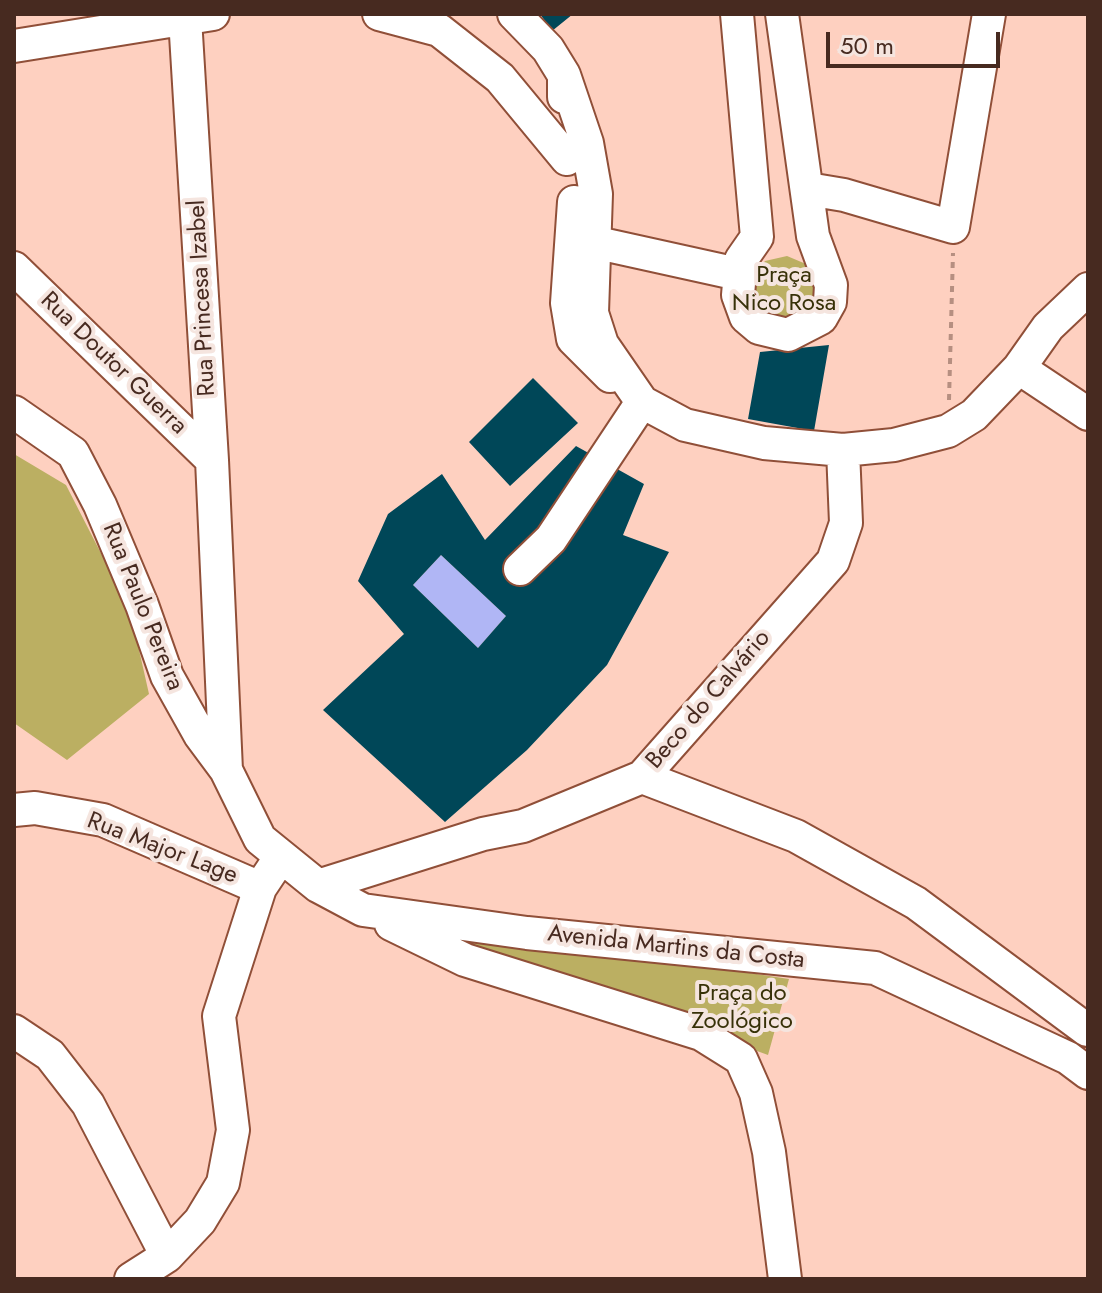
<!DOCTYPE html>
<html>
<head>
<meta charset="utf-8">
<style>
  body { margin:0 }
  #map { position:relative; width:1102px; height:1293px; overflow:hidden; background:#fed0c0; font-family:Jost,sans-serif }
  canvas { display:block }
  .frame { position:absolute; inset:0; border:16px solid #472a20; pointer-events:none }
  .scale { position:absolute; left:826px; top:32px; width:174px; height:36px; box-sizing:border-box; border:4px solid #472a20; border-top:0; padding-left:10px; font-size:24px; line-height:28px; white-space:nowrap; color:#472a20; -webkit-text-stroke:6px #f5e5df; paint-order:stroke }
</style>
</head>
<body>
<div id="map">
<canvas width="1102" height="1293"></canvas>
<div class="frame"></div>
<div class="scale">50 m</div>
</div>
<script>
const ctx = document.querySelector('canvas').getContext('2d');
ctx.lineJoin = 'round';
function paint(path, color) {
  ctx.fillStyle = color;
  ctx.fill(path, 'evenodd');
}
function poly(rows) {
  const path = new Path2D();
  for (const r of rows) {
    path.moveTo(r[0], r[1]);
    for (let i = 2; i < r.length; i += 2) path.lineTo(r[i], r[i + 1]);
  }
  return path;
}
function trace(path, color, width, dash) {
  ctx.strokeStyle = color;
  ctx.lineWidth = width;
  ctx.lineCap = dash ? 'butt' : 'round';
  ctx.setLineDash(dash || []);
  ctx.stroke(path);
}
function label(font, color, halo, rows, align = 'center') {
  ctx.font = font + ' Jost,sans-serif';
  ctx.lineWidth = 8;
  ctx.setLineDash([]);
  ctx.textBaseline = 'middle';
  ctx.strokeStyle = halo;
  ctx.fillStyle = color;
  for (const [text, x, y, turn = 0] of rows) {
    ctx.save();
    ctx.translate(x, y);
    ctx.rotate((+turn || 0) * Math.PI / 180);
    ctx.textAlign = isNaN(turn) ? turn : align;
    if (halo) ctx.strokeText(text, 0, 0);
    ctx.fillText(text, 0, 0);
    ctx.restore();
  }
}
paint(poly([
  [787,256,806,264,817,284,813,306,786,323,756,309,752,278,765,261],
  [14,454,66,485,130,610,149,694,67,760,14,723],
  [434,933,685,963,789,979,768,1055]
]), '#bbaf62');
paint(poly([
  [441,555,506,616,478,648,413,585]
]), '#b0b6f5');
paint(poly([
  [540,14,573,14,552,31],
  [829,345,814,431,748,419,760,352],
  [533,378,578,423,510,486,469,442],
  [576,446,644,484,623,535,669,552,607,665,527,750,445,822,323,710,404,634,358,581,388,514,442,474,485,540],
  [441,555,506,616,478,648,413,585]
]), '#004758');
const minor = poly([
  [379,14,439,30,500,78,567,159],
  [514,14,548,49,564,75,564,97],
  [737,14,757,237,741,260,738,295,746,317,759,328,788,335,821,318,830,302,831,285,813,236,782,14],
  [185,18,212,460,226,770],
  [14,46,213,14],
  [564,75,587,143,596,194,592,313,602,344,642,402,685,425,764,443,843,450,894,445,948,431,974,415,1019,368,1048,327,1088,289],
  [808,189,844,195,953,227,989,14],
  [574,202,567,303,573,339,610,376],
  [593,242,738,274],
  [14,268,212,460],
  [1019,368,1088,414],
  [14,412,73,453,100,505,142,605,167,676,200,735,226,770,260,839,318,886,363,910,527,933,875,968,1068,1058,1088,1073],
  [520,569,551,539,642,402],
  [642,777,796,836,916,903,1087,1030],
  [14,810,35,808,103,820,260,888],
  [318,886,483,834,523,826,642,777,833,561,846,523,843,450],
  [391,924,465,960,701,1034,741,1059,756,1093,769,1152,785,1279],
  [14,1031,50,1055,88,1104,167,1256],
  [131,1279,167,1256,200,1221,223,1183,233,1130,219,1016,260,888,280,858]
]);
trace(minor, '#904f38', 36);
trace(poly([
  [949,400,953,253]
]), '#b68f81', 4, [6, 6]);
trace(minor, '#fff', 32);
label('24px', '#373108', '#f5e5df', [
  ["Praça",784,276],
  ["Nico Rosa",784,304],
  ["Praça do",742,994],
  ["Zoológico",742,1022]
]);
label('24px', '#472a20', '#f5e5df', [
  ["Rua Princesa Izabel",203,298,-93],
  ["Rua Doutor Guerra",113,364,44],
  ["Rua Paulo Pereira",142,607,68],
  ["Beco do Calvário",709,700,-49],
  ["Rua Major Lage",162,849,21],
  ["Avenida Martins da Costa",676,948,6]
]);
</script>
</body>
</html>
